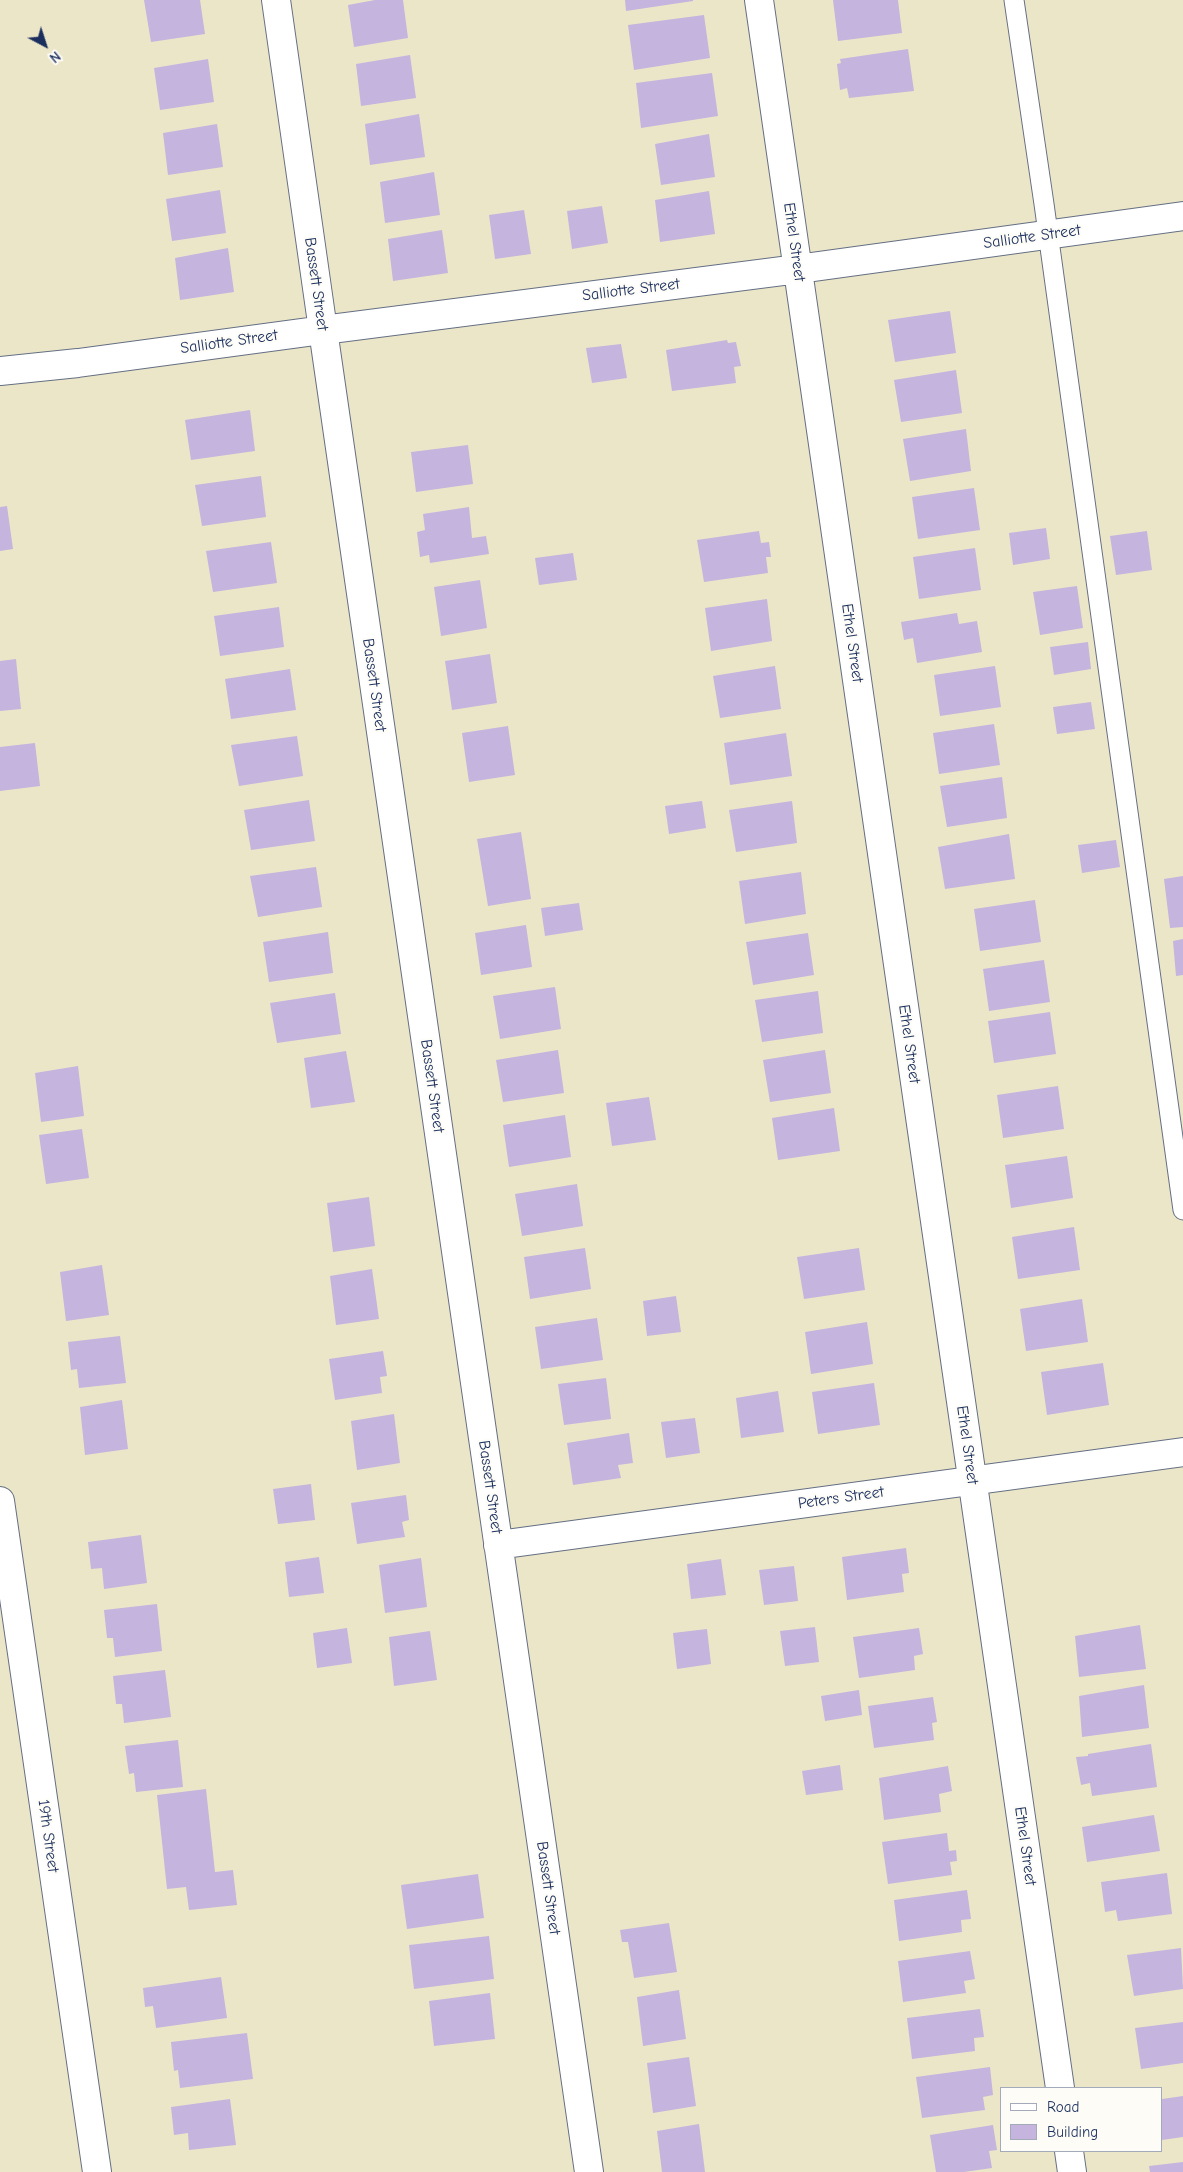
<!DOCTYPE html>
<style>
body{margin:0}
#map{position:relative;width:1183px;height:2172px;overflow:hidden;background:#ece6c9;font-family:"Comic Neue",sans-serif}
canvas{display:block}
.legend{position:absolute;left:1000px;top:2087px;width:162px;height:65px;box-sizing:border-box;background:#fdfcf7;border:1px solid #a3aaba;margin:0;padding:6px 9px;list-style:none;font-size:15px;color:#1b2f5e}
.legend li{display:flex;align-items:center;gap:10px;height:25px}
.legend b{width:25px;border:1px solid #a3aaba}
.north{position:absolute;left:20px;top:20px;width:50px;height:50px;-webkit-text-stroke:4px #fdfcf7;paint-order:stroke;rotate:140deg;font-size:14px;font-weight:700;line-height:20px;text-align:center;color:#1b2f5e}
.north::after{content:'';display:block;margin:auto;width:18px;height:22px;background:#1b2f5e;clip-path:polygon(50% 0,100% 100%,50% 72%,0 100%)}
</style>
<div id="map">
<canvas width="1183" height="2172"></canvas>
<ul class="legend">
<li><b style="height:6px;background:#fff"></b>Road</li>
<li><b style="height:14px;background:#c4b4de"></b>Building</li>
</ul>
<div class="north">N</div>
</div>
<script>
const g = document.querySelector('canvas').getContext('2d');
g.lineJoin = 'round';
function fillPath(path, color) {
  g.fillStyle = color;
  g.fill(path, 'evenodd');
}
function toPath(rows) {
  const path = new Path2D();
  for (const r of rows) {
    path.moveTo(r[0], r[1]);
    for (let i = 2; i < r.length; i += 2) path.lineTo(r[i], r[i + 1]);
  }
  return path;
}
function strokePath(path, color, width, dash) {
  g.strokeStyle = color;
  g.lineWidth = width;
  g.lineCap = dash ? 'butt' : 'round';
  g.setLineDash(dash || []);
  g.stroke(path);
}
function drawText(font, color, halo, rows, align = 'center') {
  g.font = font + ' "Comic Neue",sans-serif';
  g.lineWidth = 4;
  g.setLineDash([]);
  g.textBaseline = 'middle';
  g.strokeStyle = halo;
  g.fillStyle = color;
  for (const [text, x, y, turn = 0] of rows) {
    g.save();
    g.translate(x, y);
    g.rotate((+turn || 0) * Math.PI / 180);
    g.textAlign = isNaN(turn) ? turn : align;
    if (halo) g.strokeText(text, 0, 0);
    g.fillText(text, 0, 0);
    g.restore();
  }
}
fillPath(toPath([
 [144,0,200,0,205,34,151,42],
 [375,0,403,0,408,38,354,47,348,5],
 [625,0,693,0,693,1,626,11],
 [833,0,898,0,902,33,838,41],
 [704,15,710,58,634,70,628,25],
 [908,49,914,91,849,98,847,88,840,90,837,64,841,63,840,59],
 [410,55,416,98,361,106,356,64],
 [208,59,214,102,160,110,154,68],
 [712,73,718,116,641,128,636,83],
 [419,114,425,157,370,165,365,124],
 [217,124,223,167,168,175,163,133],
 [709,134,715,177,661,185,655,144],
 [434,172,440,215,385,223,380,182],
 [220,190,226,233,172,241,166,199],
 [709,191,715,234,660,242,655,200],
 [602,206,608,243,572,249,567,211],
 [524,210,531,254,495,259,489,215],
 [442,230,448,273,393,281,388,239],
 [228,248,234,292,180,300,175,258],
 [950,311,956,353,895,362,888,320],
 [727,340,728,343,736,342,741,366,734,367,736,383,672,391,666,350],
 [621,344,627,378,592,383,586,348],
 [956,370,962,413,901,422,894,380],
 [250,410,255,451,191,460,185,420],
 [966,429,971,471,910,481,903,439],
 [468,445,473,484,416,492,411,452],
 [261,476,266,517,202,526,195,485],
 [974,488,980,530,918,539,912,497],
 [7,506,13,549,0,551,0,507],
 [469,507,472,538,486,536,489,554,430,563,429,555,420,557,417,532,425,530,423,514],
 [1046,528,1050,559,1013,565,1009,533],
 [759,531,761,543,769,542,771,557,766,557,768,573,704,582,697,540],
 [1147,531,1152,570,1116,575,1110,536],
 [271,542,277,583,213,592,206,551],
 [975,548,981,590,919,599,913,557],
 [573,553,577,580,539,585,535,558],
 [480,580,487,628,441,636,434,587],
 [1077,586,1083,628,1040,635,1033,592],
 [767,599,772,641,711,651,705,608],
 [279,607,284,647,220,656,214,616],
 [957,613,959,624,977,621,982,652,917,663,913,638,904,640,901,622],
 [1088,642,1091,669,1054,675,1050,647],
 [490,654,497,703,452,710,445,661],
 [16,659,21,709,0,711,0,661],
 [775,666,781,709,720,718,713,676],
 [995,666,1001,707,940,716,934,675],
 [290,669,296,710,231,719,225,679],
 [1091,702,1095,729,1057,734,1053,707],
 [994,724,1000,765,939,774,933,733],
 [508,726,515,775,469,782,462,733],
 [786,733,792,776,730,785,724,743],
 [297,736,303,776,239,786,231,745],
 [35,743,40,786,0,791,0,747],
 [1002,777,1007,818,947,827,940,786],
 [309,800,315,841,251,850,244,810],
 [702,801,706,828,669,834,665,806],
 [792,801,797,843,736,852,729,810],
 [521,832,531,899,488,906,477,839],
 [1009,834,1015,879,945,889,938,847],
 [1116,840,1120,867,1082,873,1078,845],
 [316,867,322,907,258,917,250,876],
 [801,872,806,914,745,924,739,881],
 [1183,876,1183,927,1170,928,1164,879],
 [1035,900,1041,942,980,951,974,909],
 [579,903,583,930,545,936,541,908],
 [526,925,532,967,481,975,475,933],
 [328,932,333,973,269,982,263,942],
 [808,933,814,975,753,985,746,942],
 [1183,939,1183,975,1176,976,1173,941],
 [1044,960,1050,1002,989,1011,983,969],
 [555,987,561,1029,500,1039,493,996],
 [818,991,823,1033,762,1042,755,1000],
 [335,993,341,1034,277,1043,270,1003],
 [1050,1012,1056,1054,994,1063,988,1021],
 [558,1050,564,1093,503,1102,496,1060],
 [825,1050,831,1093,770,1102,763,1060],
 [346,1051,355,1102,311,1108,304,1058],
 [78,1066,84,1116,41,1122,35,1073],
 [1058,1086,1064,1129,1003,1138,997,1095],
 [649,1097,656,1140,612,1146,606,1103],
 [834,1108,840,1151,778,1160,772,1118],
 [565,1115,571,1157,509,1167,503,1125],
 [82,1129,89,1178,46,1184,39,1135],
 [1067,1156,1073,1198,1011,1208,1005,1165],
 [577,1184,583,1226,522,1236,515,1194],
 [369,1197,375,1246,333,1252,327,1203],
 [1074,1227,1080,1270,1018,1279,1012,1237],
 [585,1248,591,1289,530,1299,524,1257],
 [859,1248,865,1290,804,1299,797,1257],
 [102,1265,109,1315,66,1321,60,1272],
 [372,1269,379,1319,336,1325,330,1276],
 [676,1296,681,1332,647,1336,643,1301],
 [1082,1299,1088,1342,1026,1351,1020,1309],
 [597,1318,603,1360,541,1369,535,1327],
 [867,1322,873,1364,811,1374,805,1332],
 [120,1336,126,1383,79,1388,77,1369,71,1370,68,1342],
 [383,1351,387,1376,380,1377,382,1393,335,1400,329,1359],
 [1103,1363,1109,1405,1047,1415,1041,1372],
 [606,1378,611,1419,564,1425,558,1384],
 [874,1383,880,1425,818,1434,812,1392],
 [778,1391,784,1432,741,1438,736,1398],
 [122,1400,128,1449,85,1455,80,1407],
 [394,1414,400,1463,357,1470,351,1421],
 [695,1418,700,1453,666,1458,661,1422],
 [629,1433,633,1463,618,1465,621,1478,573,1485,567,1443],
 [311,1484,315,1520,278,1524,273,1489],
 [406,1495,409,1520,402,1522,405,1537,357,1544,351,1503],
 [141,1535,147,1583,104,1589,102,1568,91,1569,88,1542],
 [906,1548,909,1573,902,1574,904,1592,847,1600,842,1557],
 [319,1557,324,1593,289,1597,285,1562],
 [421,1558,427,1607,385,1613,379,1565],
 [721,1559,726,1595,691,1599,687,1564],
 [794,1566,798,1601,764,1605,759,1570],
 [157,1604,162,1651,115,1657,113,1638,107,1638,104,1610],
 [1140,1625,1146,1669,1079,1677,1075,1636],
 [815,1627,819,1662,785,1666,780,1631],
 [347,1628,352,1663,317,1668,313,1633],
 [919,1628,923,1654,914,1656,915,1670,859,1678,853,1637],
 [707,1629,711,1664,677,1669,673,1633],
 [430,1631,437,1680,394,1686,389,1637],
 [165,1670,171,1717,124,1723,122,1704,116,1704,113,1676],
 [1144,1685,1149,1728,1082,1737,1079,1696],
 [859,1690,862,1715,825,1721,821,1696],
 [933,1697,937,1722,932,1723,934,1740,874,1748,868,1706],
 [178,1740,183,1787,136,1792,134,1773,129,1774,125,1746],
 [1151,1744,1157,1787,1092,1796,1090,1783,1081,1785,1076,1757,1088,1756,1088,1754],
 [840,1765,843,1790,806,1795,802,1771],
 [948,1766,952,1791,939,1794,941,1812,884,1820,879,1778],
 [206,1789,215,1872,233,1870,237,1905,189,1910,186,1887,167,1889,157,1795],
 [1154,1815,1160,1851,1087,1862,1082,1827],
 [947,1833,949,1851,956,1850,957,1861,950,1862,952,1875,888,1884,882,1842],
 [1167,1873,1172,1914,1118,1921,1116,1910,1105,1912,1101,1882],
 [478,1874,484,1918,407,1929,401,1885],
 [967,1890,971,1919,961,1920,962,1932,899,1941,894,1900],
 [669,1923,677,1972,634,1978,628,1942,622,1942,620,1930],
 [489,1936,494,1979,414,1989,409,1945],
 [1181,1948,1183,1989,1134,1996,1127,1955],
 [970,1951,975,1979,964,1981,966,1993,903,2002,898,1961],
 [221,1977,227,2018,156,2028,153,2006,145,2007,143,1988],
 [679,1990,686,2039,643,2046,637,1997],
 [490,1993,495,2039,434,2046,429,2001],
 [980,2009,984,2037,974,2038,975,2051,912,2059,907,2018],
 [1183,2022,1183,2063,1141,2069,1135,2028],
 [247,2033,253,2079,180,2088,178,2070,174,2071,171,2042],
 [689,2057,696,2106,653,2113,647,2063],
 [990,2067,993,2095,983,2097,985,2110,922,2118,916,2077],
 [1183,2096,1183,2137,1162,2140,1162,2099],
 [230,2099,236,2145,189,2150,188,2133,174,2135,171,2107],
 [699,2124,705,2172,662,2172,657,2131],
 [993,2125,997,2150,989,2151,992,2168,964,2172,936,2172,930,2135],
 [1183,2162,1183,2172,1150,2172,1149,2166]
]), '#c4b4de');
const service = toPath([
 [1014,0,1044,204,1183,1210]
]);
const minor = toPath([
 [759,0,1060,2088],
 [0,1501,97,2172],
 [498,1545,1183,1452],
 [1069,2151,1072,2172],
 [589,2172,323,330,798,269,1183,216]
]);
const tertiary = toPath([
 [0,371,78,363,323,330,276,0]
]);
strokePath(service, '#646f83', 21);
strokePath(minor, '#646f83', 30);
strokePath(tertiary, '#646f83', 30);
strokePath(service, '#fff', 19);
strokePath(minor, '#fff', 28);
strokePath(tertiary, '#fff', 28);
drawText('16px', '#1b2f5e', '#fdfcf7', [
 ["Salliotte Street",1032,237,-8],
 ["Ethel Street",794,242,82],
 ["Bassett Street",316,284,82],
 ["Salliotte Street",631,290,-7],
 ["Salliotte Street",229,342,-8],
 ["Ethel Street",852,643,82],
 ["Bassett Street",374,685,82],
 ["Ethel Street",909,1044,82],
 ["Bassett Street",432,1086,82],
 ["Ethel Street",967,1445,82],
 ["Bassett Street",490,1487,82],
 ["Peters Street",841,1498,-8],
 ["19th Street",48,1836,82],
 ["Ethel Street",1025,1846,82],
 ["Bassett Street",548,1888,82]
]);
</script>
